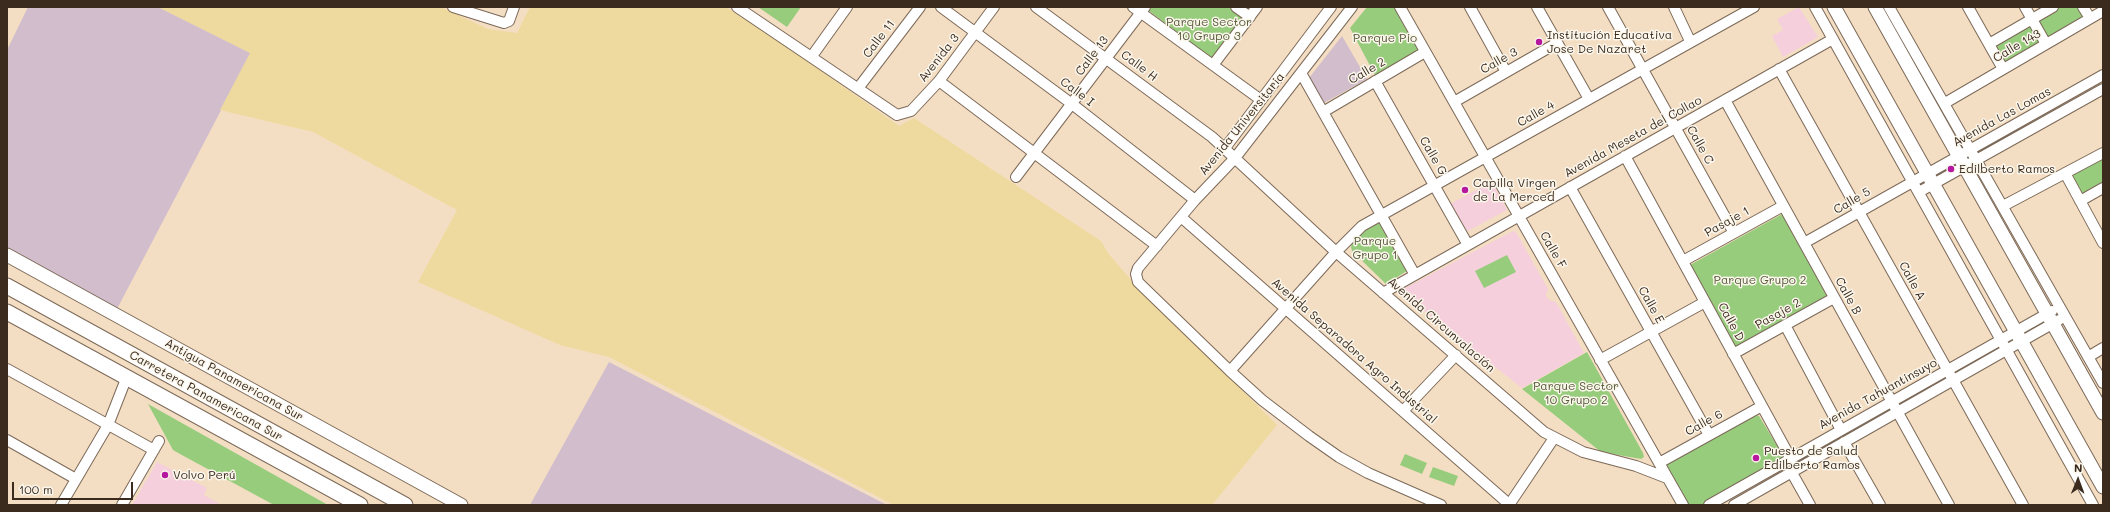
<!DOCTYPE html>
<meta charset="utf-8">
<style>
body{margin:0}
#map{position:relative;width:2110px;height:512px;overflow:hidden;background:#f4dec3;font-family:Mali,sans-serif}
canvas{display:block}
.frame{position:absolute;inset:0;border:8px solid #3b2a1e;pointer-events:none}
.north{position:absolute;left:2058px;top:460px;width:40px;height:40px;-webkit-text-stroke:3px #fbf7ec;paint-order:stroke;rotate:1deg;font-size:11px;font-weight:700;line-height:16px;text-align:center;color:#3b2a1e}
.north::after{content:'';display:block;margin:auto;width:14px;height:18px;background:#3b2a1e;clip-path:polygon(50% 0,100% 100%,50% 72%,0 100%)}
.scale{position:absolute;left:12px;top:482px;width:121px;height:18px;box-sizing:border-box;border:2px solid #3b2a1e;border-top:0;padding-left:5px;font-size:12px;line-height:14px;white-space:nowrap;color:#3b2a1e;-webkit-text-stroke:3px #fbf7ec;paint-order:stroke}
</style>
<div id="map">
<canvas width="2110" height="512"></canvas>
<div class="frame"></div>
<div class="north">N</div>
<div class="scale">100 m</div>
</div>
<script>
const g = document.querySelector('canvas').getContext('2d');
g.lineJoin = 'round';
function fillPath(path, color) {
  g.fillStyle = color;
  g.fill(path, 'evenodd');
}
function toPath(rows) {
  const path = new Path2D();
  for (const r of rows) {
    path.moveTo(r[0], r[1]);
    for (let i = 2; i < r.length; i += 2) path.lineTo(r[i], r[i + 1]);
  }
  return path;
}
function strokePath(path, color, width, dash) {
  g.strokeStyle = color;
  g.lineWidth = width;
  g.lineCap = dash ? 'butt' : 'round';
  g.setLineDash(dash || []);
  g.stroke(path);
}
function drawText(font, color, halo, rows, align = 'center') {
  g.font = font + ' Mali,sans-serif';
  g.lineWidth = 3;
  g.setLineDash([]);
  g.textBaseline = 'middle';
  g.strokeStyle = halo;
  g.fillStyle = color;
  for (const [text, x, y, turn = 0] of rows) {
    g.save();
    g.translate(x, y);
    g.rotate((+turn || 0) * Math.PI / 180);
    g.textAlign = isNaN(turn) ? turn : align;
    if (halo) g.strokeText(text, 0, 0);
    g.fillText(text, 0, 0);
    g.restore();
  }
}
fillPath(toPath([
 [1799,7,1818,37,1783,57,1772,36,1783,30,1777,19],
 [1492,182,1507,210,1466,232,1450,204],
 [1513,231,1516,232,1548,289,1546,295,1549,300,1556,302,1584,353,1522,388,1401,293,1401,290],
 [157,462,207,488,204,495,222,505,132,505]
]), '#f5cfdc');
fillPath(toPath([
 [28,7,158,7,251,53,117,309,7,247,7,50],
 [1342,36,1367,79,1324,103,1309,78],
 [609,362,887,505,530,505]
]), '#d1bdcc');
fillPath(toPath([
 [758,7,801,7,787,27],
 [1152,7,1228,7,1243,18,1213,59,1149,11],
 [1367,7,1396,7,1422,50,1376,77,1350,28],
 [2060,7,2080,7,2086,19,2049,39,2038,19],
 [2031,24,2041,42,2005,63,1995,45],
 [2103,158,2103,183,2079,197,2068,177],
 [1784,213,1830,295,1736,347,1690,265],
 [1381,223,1410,269,1386,284,1352,251,1351,247,1352,243,1371,224],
 [1507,255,1516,272,1484,288,1475,271],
 [1587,352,1643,453,1644,457,1641,459,1601,452,1522,389],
 [148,404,328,505,274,505,180,454,173,450],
 [1754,414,1759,416,1784,457,1705,504,1688,505,1685,503,1663,464],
 [1405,454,1427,463,1422,474,1400,465],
 [1433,467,1458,476,1454,486,1429,477]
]), '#97cc7d');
fillPath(toPath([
 [158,7,441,7,488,29,517,33,530,7,726,7,800,56,899,126,914,118,1101,241,1108,253,1131,280,1277,425,1212,505,894,505,609,357,560,345,418,282,457,210,313,132,220,110,250,53]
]), '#eeda9e');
const minor = toPath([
 [453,7,504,23,509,21,514,7],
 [737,7,897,115,911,111,939,81,994,7],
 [941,7,1072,104,1195,200],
 [1036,7,1212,137,1336,252,1544,432,1583,452,1636,466,1667,478],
 [1133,7,1261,100],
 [1236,7,1250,17],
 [1352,7,1235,158,1195,200,1138,268,1136,274,1138,282,1230,371,1262,400,1309,436,1339,457,1368,473,1441,505],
 [1400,7,1683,505],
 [1470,7,1506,72],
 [1537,7,1589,99],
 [1608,7,1734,233],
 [1674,7,1690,41],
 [1815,7,2093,505],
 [1889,7,2103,383],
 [1968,7,2003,69],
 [2025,7,2046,44],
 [2083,7,2090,18],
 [1989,44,2053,7],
 [812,56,847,7],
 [1213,65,1257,7],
 [1779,69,2023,505],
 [1301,73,1415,275],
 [939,81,1157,246],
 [1375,81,1468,245],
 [859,87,920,7],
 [1725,100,1949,505],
 [1454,102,1557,43],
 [1945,103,2103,11],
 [1323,112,1425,52],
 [1225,148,1331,7],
 [1625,156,1791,459],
 [2065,173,2103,243],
 [1016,177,1145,7],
 [1570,187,1709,435],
 [1919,192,2103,89],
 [2080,201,2103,188],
 [2003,206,2103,153],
 [1181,217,1510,505],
 [1804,243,2103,75],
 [1683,261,1783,206],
 [1383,293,1833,39],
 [1785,325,1841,430],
 [1733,354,1834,298],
 [2088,357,2103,348],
 [1600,360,1705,302],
 [7,369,154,450],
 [1230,371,1336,252,1362,226,1754,7],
 [1403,411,1456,355],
 [7,440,76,479],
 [1844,442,1880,505],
 [1659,463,1762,406],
 [1792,473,1810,505],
 [61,505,108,425,126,379],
 [122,505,159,441],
 [1509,505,1554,438],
 [1709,505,2052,311],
 [1734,505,2059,320]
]);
const major = toPath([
 [1834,7,2103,487],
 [1875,7,2103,413],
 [7,255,461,505]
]);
const highway = toPath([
 [7,286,405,505],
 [7,312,360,505]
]);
strokePath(minor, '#7c6958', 12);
strokePath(major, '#7c6958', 15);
strokePath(highway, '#7c6958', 17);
strokePath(minor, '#fff', 10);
strokePath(major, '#fff', 13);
strokePath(highway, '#fff', 15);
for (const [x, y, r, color] of [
 [1539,42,4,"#b5179e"],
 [1951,169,4,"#b5179e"],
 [1465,190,4,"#b5179e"],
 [1756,458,4,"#b5179e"],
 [165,475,4,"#b5179e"]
]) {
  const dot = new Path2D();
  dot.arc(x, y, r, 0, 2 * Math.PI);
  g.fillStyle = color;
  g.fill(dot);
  strokePath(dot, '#fbf7ec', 1.5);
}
drawText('12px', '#575b3a', '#fbf7ec', [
 ["Parque Sector",1209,22],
 ["10 Grupo 3",1209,36],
 ["Parque Pio",1385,38],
 ["Parque",1375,241],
 ["Grupo 1",1375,255],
 ["Parque Grupo 2",1760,280],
 ["Parque Sector",1576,386],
 ["10 Grupo 2",1576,400]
]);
drawText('12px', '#3b2a1e', '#fbf7ec', [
 ["Institución Educativa",1547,35],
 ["Jose De Nazaret",1547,49],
 ["Edilberto Ramos",1959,169],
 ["Capilla Virgen",1473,183],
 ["de La Merced",1473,197],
 ["Puesto de Salud",1764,451],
 ["Edilberto Ramos",1764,465],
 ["Volvo Perú",173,475]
], 'left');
drawText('12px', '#3b2a1e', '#fbf7ec', [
 ["Calle 11",879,39,-53],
 ["Calle 143",2017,46,-30],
 ["Calle 13",1092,56,-53],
 ["Avenida 3",939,58,-52],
 ["Calle 3",1499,61,-29],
 ["Calle H",1139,66,37],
 ["Calle 2",1367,71,-30],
 ["Calle I",1077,92,37],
 ["Calle 4",1536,114,-29],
 ["Avenida Las Lomas",2002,117,-29],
 ["Avenida Universitaria",1242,124,-51],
 ["Avenida Meseta del Collao",1633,137,-29],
 ["Calle C",1700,145,61],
 ["Calle G",1433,156,60],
 ["Calle 5",1852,201,-30],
 ["Pasaje 1",1727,222,-29],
 ["Calle F",1553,250,60],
 ["Calle A",1912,281,61],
 ["Calle B",1848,296,61],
 ["Calle E",1651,305,61],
 ["Pasaje 2",1778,314,-29],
 ["Calle D",1731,322,61],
 ["Avenida Circunvalación",1441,325,41],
 ["Avenida Separadora Agro Industrial",1354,351,41],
 ["Antigua Panamericana Sur",234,380,29],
 ["Avenida Tahuantinsuyo",1878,394,-29],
 ["Carretera Panamericana Sur",206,396,29],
 ["Calle 6",1704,423,-29]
]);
</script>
